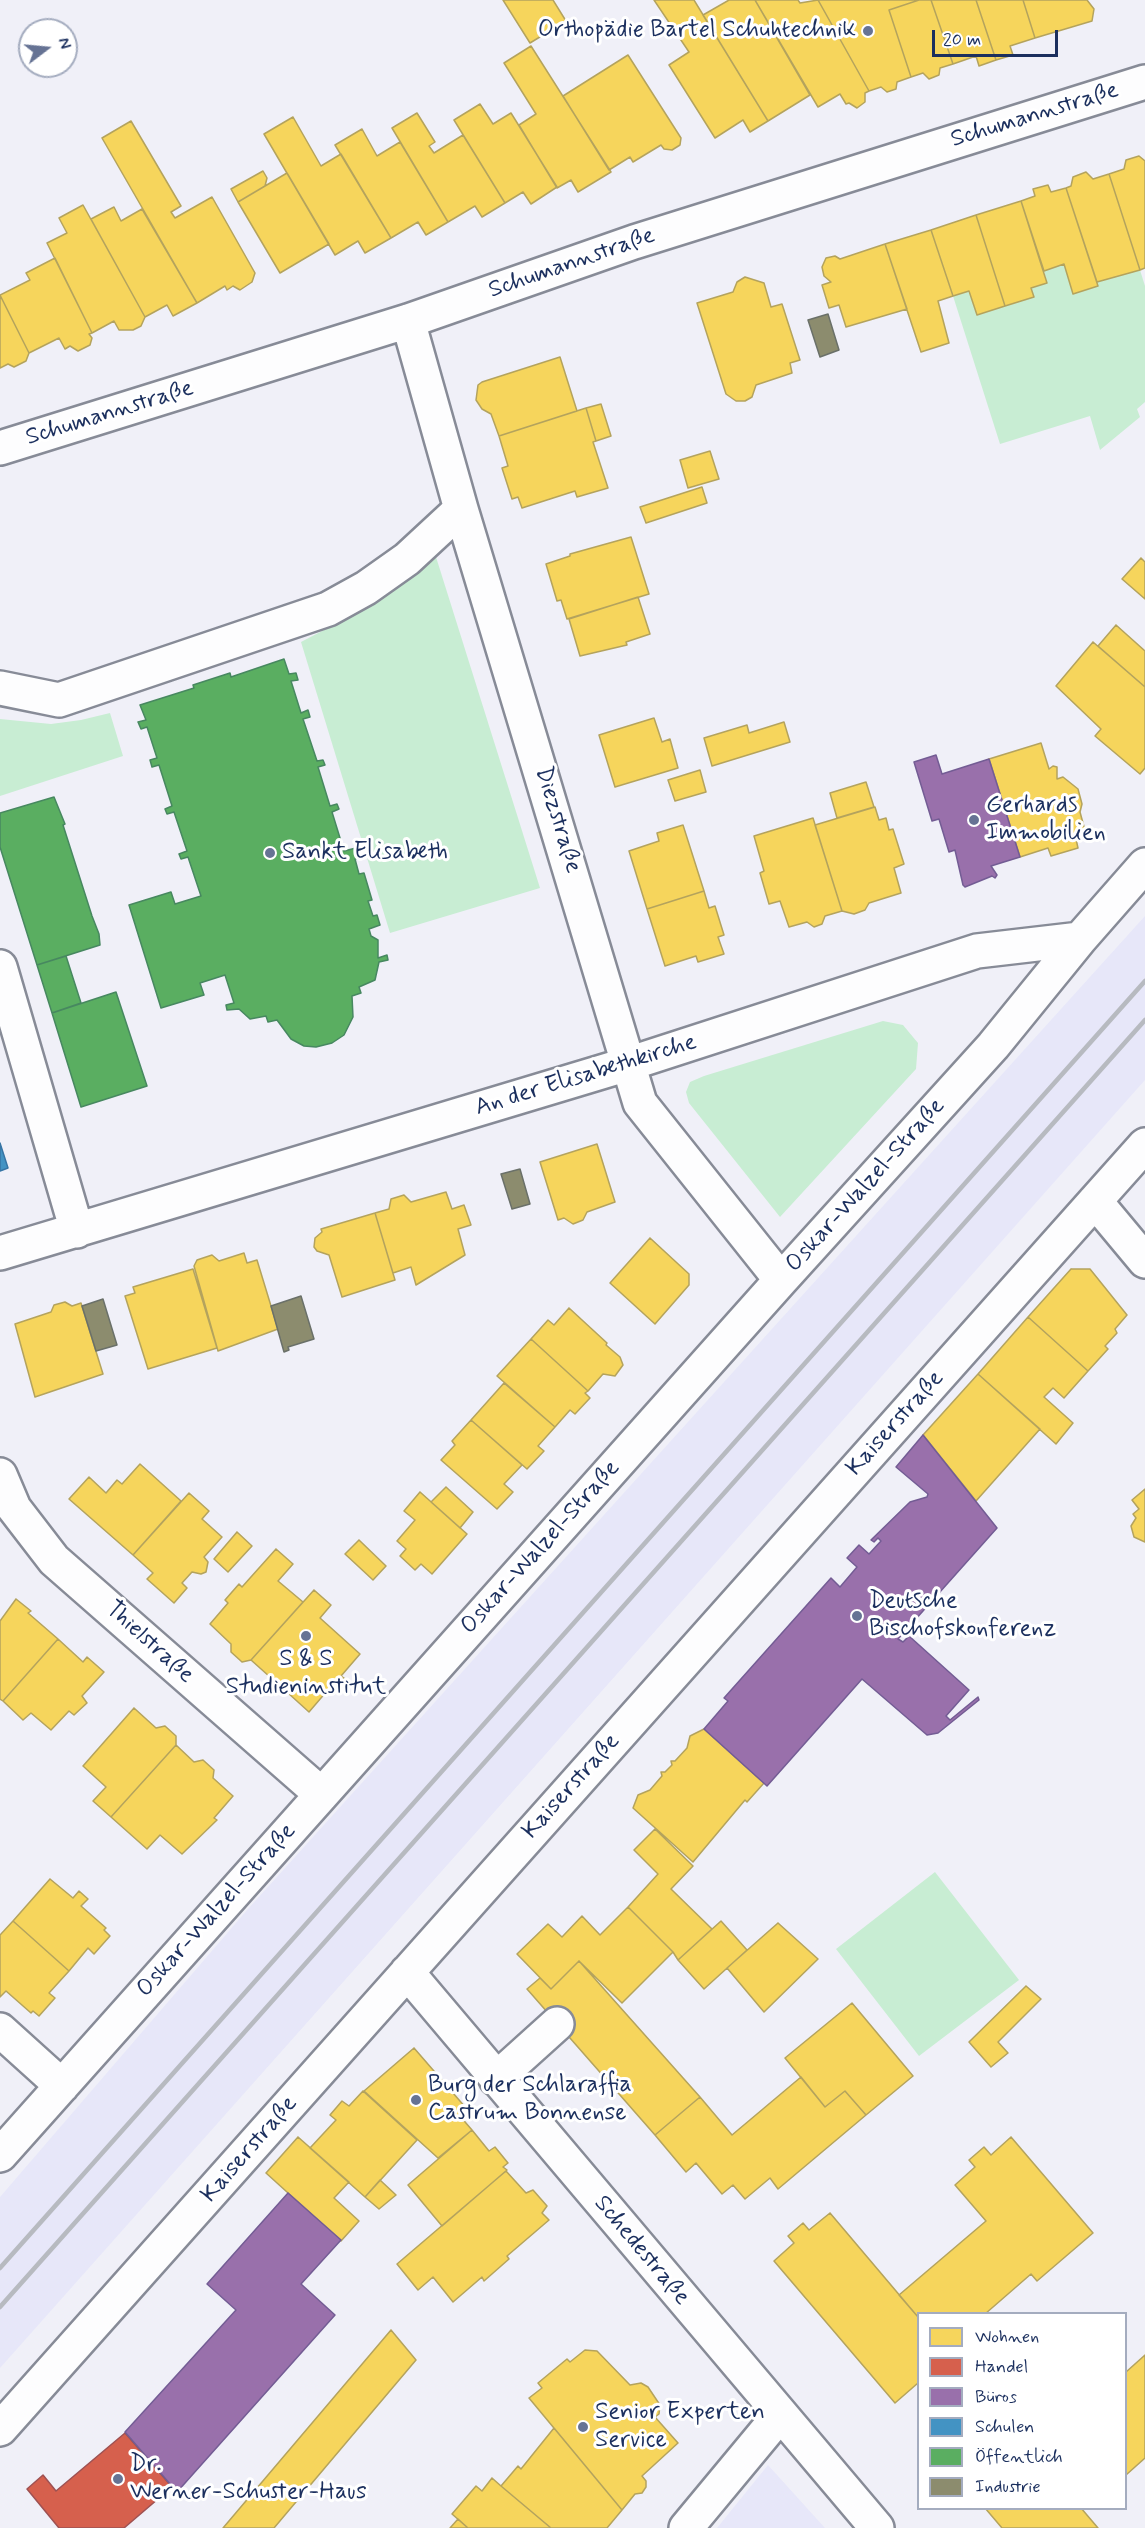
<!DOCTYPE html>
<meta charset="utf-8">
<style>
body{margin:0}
#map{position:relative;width:1145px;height:2528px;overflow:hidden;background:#f0f0f8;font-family:Mynerve,sans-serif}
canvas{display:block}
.legend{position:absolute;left:917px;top:2312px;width:210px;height:198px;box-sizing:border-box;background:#fff;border:2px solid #a4acbf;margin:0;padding:8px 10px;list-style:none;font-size:18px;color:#1b2f5e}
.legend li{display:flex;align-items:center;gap:12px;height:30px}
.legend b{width:30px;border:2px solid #a4acbf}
.north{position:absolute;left:18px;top:18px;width:60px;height:60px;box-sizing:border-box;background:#fff;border:2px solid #a4acbf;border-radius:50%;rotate:74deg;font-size:16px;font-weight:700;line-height:24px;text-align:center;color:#1b2f5e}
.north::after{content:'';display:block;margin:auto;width:21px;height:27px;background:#667394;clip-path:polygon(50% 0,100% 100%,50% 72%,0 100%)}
.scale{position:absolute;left:932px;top:30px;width:126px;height:27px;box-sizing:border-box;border:3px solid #1b2f5e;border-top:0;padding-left:8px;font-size:18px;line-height:21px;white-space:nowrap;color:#1b2f5e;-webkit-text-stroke:4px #fff;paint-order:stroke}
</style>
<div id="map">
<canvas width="1145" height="2528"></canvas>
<ul class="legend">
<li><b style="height:16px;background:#f6d55c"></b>Wohnen</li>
<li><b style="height:16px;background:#d6604d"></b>Handel</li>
<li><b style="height:16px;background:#9970ab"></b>Büros</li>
<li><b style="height:16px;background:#4393c3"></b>Schulen</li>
<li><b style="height:16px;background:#5aae61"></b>Öffentlich</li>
<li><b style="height:16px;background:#8c8c6e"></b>Industrie</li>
</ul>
<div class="north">N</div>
<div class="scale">20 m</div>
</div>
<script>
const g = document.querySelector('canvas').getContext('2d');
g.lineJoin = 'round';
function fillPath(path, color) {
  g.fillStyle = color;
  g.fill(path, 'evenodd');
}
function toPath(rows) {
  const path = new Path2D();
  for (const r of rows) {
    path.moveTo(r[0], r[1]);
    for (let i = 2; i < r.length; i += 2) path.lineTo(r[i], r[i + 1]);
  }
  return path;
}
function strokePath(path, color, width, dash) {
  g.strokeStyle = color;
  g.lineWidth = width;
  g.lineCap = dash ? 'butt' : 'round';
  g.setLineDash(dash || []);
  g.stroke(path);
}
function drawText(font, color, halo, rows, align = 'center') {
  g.font = font + ' Mynerve,sans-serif';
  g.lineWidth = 6;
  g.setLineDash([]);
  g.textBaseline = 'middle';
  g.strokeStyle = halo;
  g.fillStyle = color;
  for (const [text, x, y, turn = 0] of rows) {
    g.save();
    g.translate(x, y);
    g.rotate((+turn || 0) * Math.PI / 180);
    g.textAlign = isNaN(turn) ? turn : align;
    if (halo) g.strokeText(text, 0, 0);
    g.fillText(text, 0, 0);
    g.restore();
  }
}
fillPath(toPath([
 [1145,916,1145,1080,0,2368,0,2197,248,1909],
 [768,2465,825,2528,717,2528]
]), '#e7e7f9');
fillPath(toPath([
 [1064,264,1073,294,1097,282,1140,270,1145,286,1145,402,1137,409,1140,417,1100,450,1090,416,1000,444,953,296,969,291,977,315,1034,297,1031,288,1047,283,1044,271],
 [436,557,540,888,390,933,301,642,366,608],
 [110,713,123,756,0,796,0,719,51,724,81,720],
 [883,1021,903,1025,918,1043,916,1069,780,1217,689,1103,686,1092,690,1082,704,1076],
 [935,1872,1019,1980,919,2056,836,1949]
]), '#c8edd3');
const homes = toPath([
 [503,0,553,0,566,21,530,43,503,0],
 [654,0,694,0,768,121,750,132,743,120,715,138,669,65,689,52,654,0],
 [729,0,755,0,810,95,768,121,703,15,729,0],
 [755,0,798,0,800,3,818,0,869,91,865,93,865,102,857,108,849,103,846,104,840,94,818,107,755,0],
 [818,0,919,0,889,10,911,77,897,82,896,89,887,92,881,87,869,91,818,0],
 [919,0,931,0,953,64,940,68,939,75,929,79,923,73,911,77,889,10,919,0],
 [931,0,976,0,996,60,979,66,976,56,953,64,931,0],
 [976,0,1023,0,1035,38,1010,46,1013,55,996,60,976,0],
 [1023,0,1087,0,1094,9,1092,21,1035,38,1023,0],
 [531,46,611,172,578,192,571,180,557,188,519,125,536,114,504,63,531,46],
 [628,55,681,138,680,145,672,150,664,149,661,145,633,162,630,157,609,170,563,96,628,55],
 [480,104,493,124,511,113,557,187,531,204,523,192,505,203,454,120,480,104],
 [417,113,435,142,429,146,434,153,463,135,505,203,482,217,475,206,448,222,392,128,417,113],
 [293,117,321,166,341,154,391,238,365,253,358,241,335,255,264,134,293,117],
 [131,121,181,206,171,212,175,218,212,197,255,273,252,282,240,290,233,286,227,290,225,286,197,303,102,138,131,121],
 [362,129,377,156,400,142,448,222,426,235,418,222,391,238,335,145,362,129],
 [1139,156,1145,161,1145,268,1140,270,1109,174,1124,169,1126,160,1139,156],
 [263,171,267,178,265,186,238,202,231,189,263,171],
 [1086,172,1093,179,1109,174,1140,270,1097,282,1066,188,1071,186,1073,177,1086,172],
 [287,173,329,244,280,273,238,202,287,173],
 [1048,185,1051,192,1066,188,1098,286,1073,294,1064,264,1044,271,1021,201,1035,196,1033,189,1048,185],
 [1021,201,1047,283,1031,288,1034,297,1005,306,976,215,1021,201],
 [83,205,145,317,141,326,133,330,119,330,114,321,92,333,47,243,67,233,59,218,83,205],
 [114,207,121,221,142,209,197,303,173,316,167,305,145,317,91,219,114,207],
 [976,215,1005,306,977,315,969,291,953,296,931,230,976,215],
 [931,230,953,296,938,301,949,343,921,352,885,244,931,230],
 [885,244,907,309,846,327,839,305,829,308,822,285,831,282,824,276,822,267,826,258,835,256,840,259,885,244],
 [55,258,92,333,89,334,92,338,90,345,78,351,70,346,65,349,59,338,29,353,0,295,30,280,26,273,55,258],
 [745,277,764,283,771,307,782,304,800,360,790,363,792,373,756,385,752,397,745,401,736,401,726,394,697,303,733,292,737,282,745,277],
 [0,295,29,353,26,361,14,367,8,364,0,368,0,295],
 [560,357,577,411,499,436,491,414,482,409,476,400,478,385,482,382,560,357],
 [601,404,611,436,596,441,586,408,601,404],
 [586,408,596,441,593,442,608,488,577,497,575,491,522,508,518,497,512,499,502,468,508,466,499,436,586,408],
 [710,451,719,479,688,488,680,460,710,451],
 [702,487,707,503,646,523,640,507,702,487],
 [631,537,649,594,567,619,561,600,557,601,546,564,570,556,570,554,631,537],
 [1141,558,1145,562,1145,599,1122,579,1141,558],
 [638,597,650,634,626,642,627,645,580,656,569,619,638,597],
 [1116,625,1145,651,1145,687,1098,646,1116,625],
 [1093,642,1145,687,1145,768,1140,774,1095,736,1101,729,1056,686,1093,642],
 [654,718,662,742,670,739,678,768,615,787,599,735,654,718],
 [784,722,790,742,712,766,704,738,747,725,749,733,784,722],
 [1041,743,1049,769,1053,766,1057,767,1057,779,1063,777,1078,789,1082,804,1080,812,1086,834,1089,836,1088,839,1076,839,1078,848,1051,856,1048,848,1020,857,989,759,1041,743],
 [700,770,706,792,675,801,668,780,700,770],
 [866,782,874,807,837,818,830,793,866,782],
 [875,807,879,820,886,818,889,830,893,829,904,864,894,868,901,893,869,903,865,910,854,914,842,911,815,825,875,807],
 [813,818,842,911,825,916,822,924,814,927,807,922,789,927,780,901,769,904,760,873,764,871,754,836,813,818],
 [683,825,704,891,647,909,629,851,659,841,657,833,683,825],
 [704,891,709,908,715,906,724,935,718,937,724,954,698,962,696,956,665,966,647,909,704,891],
 [597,1144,615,1202,587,1212,583,1220,573,1224,564,1218,558,1220,540,1162,597,1144],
 [446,1192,452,1209,464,1205,471,1225,458,1229,465,1255,416,1285,411,1267,393,1273,375,1213,389,1209,391,1199,404,1195,411,1202,446,1192],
 [375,1213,395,1280,342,1297,329,1255,317,1251,314,1247,315,1238,322,1232,321,1229,375,1213],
 [650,1238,689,1274,689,1285,655,1324,610,1283,650,1238],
 [244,1253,247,1263,257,1260,278,1329,218,1351,194,1266,197,1260,212,1255,219,1261,244,1253],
 [193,1269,217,1348,148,1369,125,1296,135,1293,133,1287,193,1269],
 [1071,1269,1090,1269,1127,1315,1115,1329,1117,1333,1105,1346,1108,1349,1088,1371,1028,1317,1071,1269],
 [65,1302,72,1306,81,1303,103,1374,35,1397,15,1324,51,1312,54,1305,65,1302],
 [569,1308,607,1343,606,1345,620,1357,623,1365,615,1376,603,1374,588,1391,531,1339,548,1320,554,1325,569,1308],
 [1028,1317,1088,1371,1064,1398,1053,1388,1044,1397,1073,1423,1056,1444,978,1374,1028,1317],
 [531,1339,588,1391,585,1393,590,1398,575,1414,570,1410,555,1427,497,1376,531,1339],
 [978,1374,1040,1429,976,1501,923,1435,978,1374],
 [504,1383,555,1427,538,1446,544,1451,527,1469,471,1420,504,1383],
 [471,1420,522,1465,504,1484,513,1492,497,1509,441,1460,455,1445,452,1441,471,1420],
 [140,1464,181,1501,133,1555,69,1499,89,1477,106,1493,117,1480,122,1484,140,1464],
 [446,1487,473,1512,460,1528,431,1502,446,1487],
 [1145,1489,1145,1542,1134,1537,1131,1526,1136,1518,1133,1514,1139,1509,1132,1500,1145,1489],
 [420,1492,467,1534,432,1574,421,1564,415,1570,400,1556,406,1549,397,1541,415,1520,404,1511,420,1492],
 [189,1493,209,1511,202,1519,222,1537,204,1557,208,1562,206,1572,201,1574,192,1572,182,1583,187,1588,174,1603,147,1579,153,1573,133,1555,189,1493],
 [237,1532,252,1546,228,1572,214,1559,237,1532],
 [359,1540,386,1566,373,1580,345,1554,359,1540],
 [276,1549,293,1564,278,1581,303,1602,251,1660,242,1662,231,1652,231,1644,210,1624,228,1603,225,1600,239,1584,242,1587,276,1549],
 [314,1590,331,1605,320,1618,360,1654,341,1676,344,1678,331,1693,327,1691,309,1712,288,1693,280,1694,269,1685,270,1677,251,1660,314,1590],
 [16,1599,31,1611,28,1613,58,1639,3,1701,0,1699,0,1621,16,1599],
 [58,1639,83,1662,87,1657,104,1672,82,1696,87,1703,74,1715,69,1711,51,1730,31,1713,23,1720,3,1701,58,1639],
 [134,1708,156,1728,165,1726,176,1736,176,1745,111,1817,93,1801,106,1787,83,1766,134,1708],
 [704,1729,764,1783,747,1802,745,1800,693,1862,633,1808,638,1795,650,1790,662,1776,661,1772,665,1772,672,1765,671,1761,675,1761,687,1748,690,1736,704,1729],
 [176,1745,194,1762,203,1760,214,1770,213,1778,233,1796,214,1818,217,1820,182,1854,160,1835,147,1849,111,1817,176,1745],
 [655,1829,693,1866,671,1889,712,1929,678,1960,673,1952,628,1907,658,1874,634,1850,655,1829],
 [50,1879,73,1898,79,1891,88,1899,81,1906,106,1928,104,1930,110,1936,94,1954,88,1948,69,1971,13,1921,50,1879],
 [628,1907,673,1952,622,2003,579,1961,551,1989,517,1954,548,1924,562,1937,582,1916,600,1935,628,1907],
 [13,1921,69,1971,49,1993,55,1998,39,2016,33,2011,31,2013,6,1991,0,1997,0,1935,13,1921],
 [721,1921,747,1950,704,1989,678,1960,721,1921],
 [778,1923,818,1959,764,2012,727,1968,778,1923],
 [579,1961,700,2097,655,2135,527,1989,540,1978,551,1989,579,1961],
 [1026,1986,1041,1999,998,2042,1008,2053,991,2067,969,2042,1026,1986],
 [852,2003,913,2076,866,2115,845,2091,825,2107,785,2058,852,2003],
 [414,2048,466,2108,459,2115,472,2130,438,2158,364,2091,414,2048],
 [801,2077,825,2107,845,2091,866,2115,778,2189,770,2178,745,2199,733,2185,722,2194,696,2163,686,2172,655,2135,700,2097,732,2135,801,2077],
 [363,2091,417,2140,365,2197,310,2148,336,2120,330,2115,342,2101,349,2106,363,2091],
 [472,2130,489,2151,495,2147,508,2163,503,2167,507,2170,442,2226,408,2185,472,2130],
 [298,2137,349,2182,334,2198,359,2221,341,2241,266,2173,298,2137],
 [1011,2137,1093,2233,1037,2281,1031,2274,985,2314,918,2314,918,2317,899,2295,986,2221,955,2185,975,2167,969,2160,984,2147,991,2155,1011,2137],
 [506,2171,526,2193,533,2190,547,2206,542,2213,549,2220,507,2256,509,2259,484,2281,482,2277,453,2302,433,2277,418,2290,397,2264,506,2171],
 [380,2180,396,2195,379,2209,365,2197,380,2180],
 [830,2213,918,2317,918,2383,895,2403,774,2261,794,2243,788,2236,803,2223,809,2230,830,2213],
 [391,2330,416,2360,274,2528,223,2528,391,2330],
 [585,2350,597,2351,630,2385,641,2383,648,2387,660,2405,659,2414,655,2417,678,2443,642,2476,646,2481,646,2487,642,2493,635,2494,622,2510,529,2398,542,2388,538,2383,567,2359,570,2362,585,2350],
 [1145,2355,1145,2458,1126,2475,1126,2372,1145,2355],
 [554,2428,622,2510,607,2528,551,2528,501,2486,518,2466,521,2469,554,2428],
 [492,2478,501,2486,551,2528,468,2528,452,2514,476,2486,482,2491,492,2478],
 [985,2508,1081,2508,1098,2528,1002,2528,985,2508],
 [458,2519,468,2528,450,2528,458,2519]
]);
fillPath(homes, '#f6d55c');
strokePath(homes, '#b4a35d', 1.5);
const shops = toPath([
 [125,2433,172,2487,124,2528,59,2528,27,2489,43,2475,56,2491,125,2433]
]);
fillPath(shops, '#d6604d');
strokePath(shops, '#9e5152', 1.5);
const offices = toPath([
 [936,755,942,774,989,759,1020,857,991,866,997,875,995,878,992,876,965,887,963,885,955,850,949,852,939,819,932,821,914,762,936,755],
 [923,1435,997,1528,898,1639,903,1642,909,1636,969,1690,946,1716,950,1720,978,1697,979,1700,938,1733,927,1735,862,1679,767,1786,704,1729,728,1701,724,1698,831,1578,840,1587,857,1567,847,1558,859,1545,869,1554,881,1541,878,1538,874,1542,871,1540,910,1502,927,1497,928,1494,896,1467,923,1435],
 [288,2193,341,2240,301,2284,335,2315,177,2492,125,2432,236,2310,207,2284,288,2193]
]);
fillPath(offices, '#9970ab');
strokePath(offices, '#735c94', 1.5);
const schools = toPath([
 [0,1143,8,1168,0,1171,0,1143]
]);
fillPath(schools, '#4393c3');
strokePath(schools, '#3775a5', 1.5);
const public = toPath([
 [284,659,289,674,296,673,298,680,291,681,301,713,308,710,310,717,303,719,317,761,323,760,325,765,318,767,330,806,337,804,339,809,332,812,344,851,356,848,359,858,355,859,359,874,364,873,372,900,368,901,373,916,377,915,380,925,369,929,371,936,378,940,378,958,387,955,388,960,379,962,375,980,359,987,361,993,352,996,353,1017,344,1035,332,1043,316,1047,304,1046,291,1039,277,1020,268,1022,266,1016,250,1019,239,1009,227,1010,226,1005,234,1003,225,975,200,983,204,995,161,1008,129,905,171,892,175,904,201,896,188,857,181,859,179,854,187,851,174,812,167,814,165,809,172,806,159,765,152,767,150,760,157,758,147,727,141,729,138,722,146,720,140,705,194,688,193,685,230,673,231,677,284,659],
 [54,797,65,824,63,825,92,916,99,934,100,945,37,965,0,847,0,813,54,797],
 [66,956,81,1003,52,1013,37,965,66,956],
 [116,992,147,1086,81,1107,52,1013,116,992]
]);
fillPath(public, '#5aae61');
strokePath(public, '#478860', 1.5);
const industry = toPath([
 [828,314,839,350,820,357,808,320,828,314],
 [520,1169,530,1204,512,1209,501,1174,520,1169],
 [301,1296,314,1339,288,1347,289,1350,284,1352,271,1306,301,1296],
 [103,1299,117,1345,96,1351,82,1306,103,1299]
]);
fillPath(industry, '#8c8c6e');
strokePath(industry, '#6a7069', 1.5);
const minor = toPath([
 [408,321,461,509,640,1103,781,1280],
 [0,448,408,321,634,242,1145,82],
 [0,688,59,700,328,609,366,588,407,559,461,509],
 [0,967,77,1231],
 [1095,1201,1145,1261],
 [0,1253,628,1064,977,951,1080,939],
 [0,1475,14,1508,54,1560,321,1794],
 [407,1972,877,2528],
 [0,2030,62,2086],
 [496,2079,557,2024],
 [0,2155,781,1280,993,1046,1080,939,1145,865],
 [0,2429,1145,1145],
 [686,2528,779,2416]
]);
strokePath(minor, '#878b97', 38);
strokePath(minor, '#fdfdfe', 33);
strokePath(toPath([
 [0,2268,1145,981],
 [0,2307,1145,1020]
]), '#b7bac0', 4.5);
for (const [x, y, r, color] of [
 [868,31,6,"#667394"],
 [974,820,6,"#667394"],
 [270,853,6,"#667394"],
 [857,1616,6,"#667394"],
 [306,1636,6,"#667394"],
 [416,2100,6,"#667394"],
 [583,2427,6,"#667394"],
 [118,2479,6,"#667394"]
]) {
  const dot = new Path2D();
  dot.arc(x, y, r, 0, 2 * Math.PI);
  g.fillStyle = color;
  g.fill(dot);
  strokePath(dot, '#fff', 2);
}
drawText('24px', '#1b2f5e', '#fff', [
 ["Orthopädie Bartel Schuhtechnik",856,31,"right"],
 ["Gerhards",986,806],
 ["Immobilien",986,834],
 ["Sankt Elisabeth",282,853],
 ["Deutsche",869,1602],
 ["Bischofskonferenz",869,1630],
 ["S & S",306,1660,"center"],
 ["Studieninstitut",306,1688,"center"],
 ["Burg der Schlaraffia",428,2086],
 ["Castrum Bonnense",428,2114],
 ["Senior Experten",595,2413],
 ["Service",595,2441],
 ["Dr.",130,2465],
 ["Werner-Schuster-Haus",130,2493]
], 'left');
drawText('24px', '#1b2f5e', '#fff', [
 ["Schumannstraße",1035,116,-17],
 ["Schumannstraße",572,264,-19],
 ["Schumannstraße",110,414,-17],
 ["Diezstraße",557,820,73],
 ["An der Elisabethkirche",586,1076,-17],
 ["Oskar-Walzel-Straße",866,1186,-48],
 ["Kaiserstraße",896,1424,-48],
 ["Oskar-Walzel-Straße",541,1548,-48],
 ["Thielstraße",149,1643,42],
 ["Kaiserstraße",572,1787,-48],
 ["Oskar-Walzel-Straße",217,1911,-48],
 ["Kaiserstraße",250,2150,-49],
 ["Schedestraße",641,2251,50]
]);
</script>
